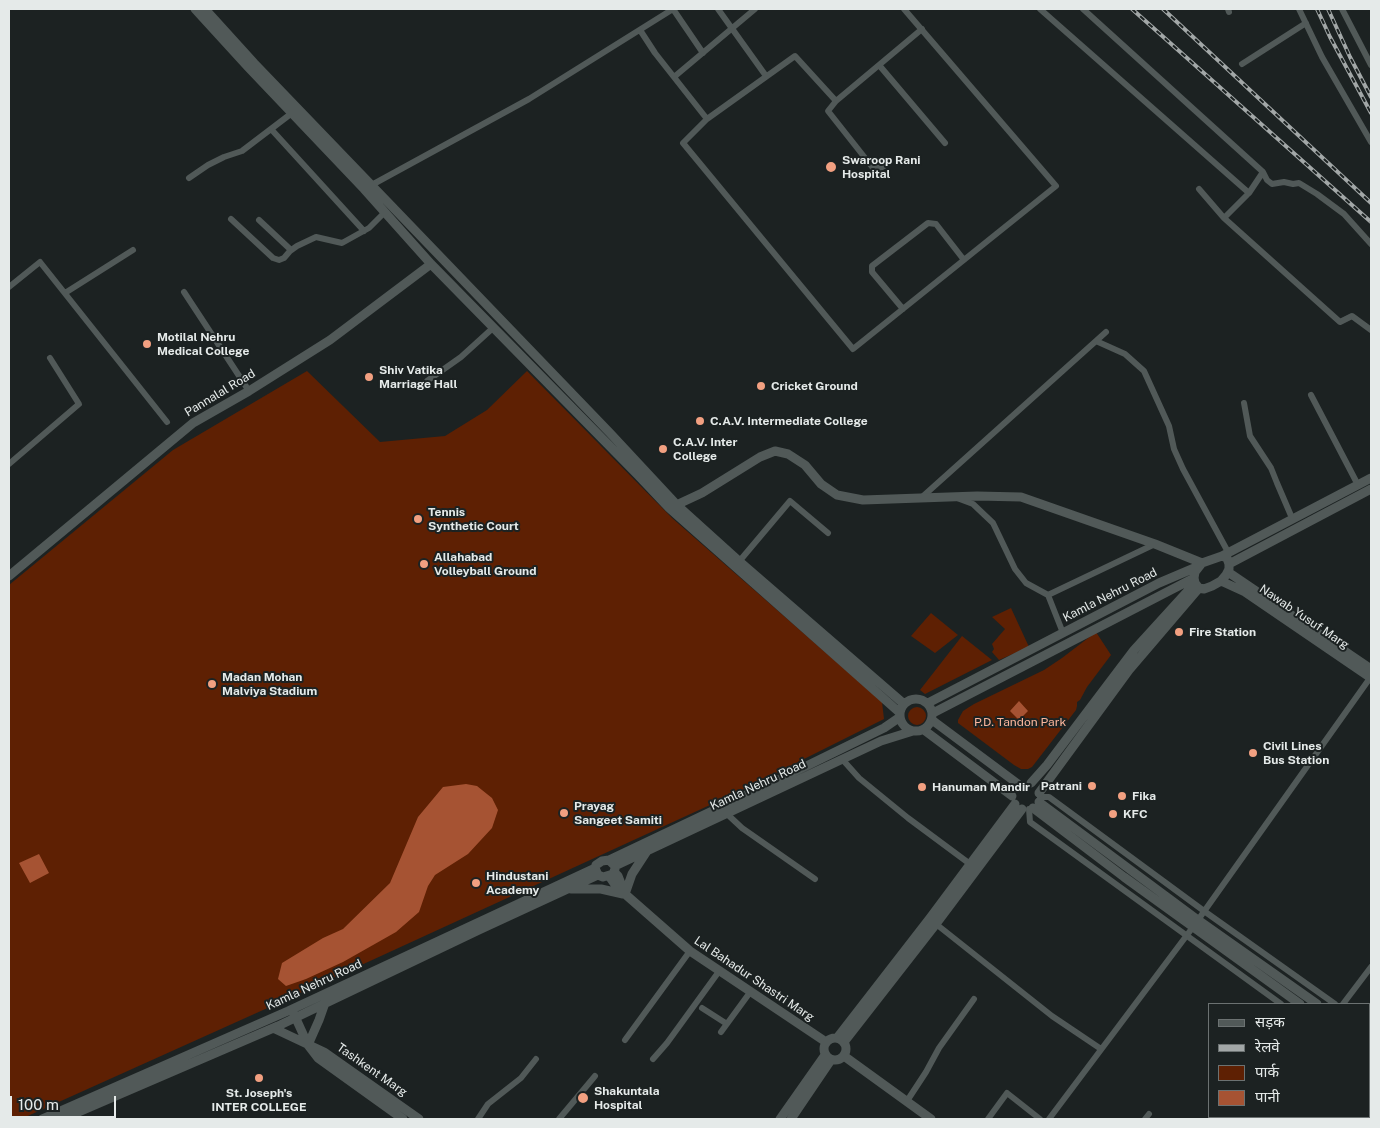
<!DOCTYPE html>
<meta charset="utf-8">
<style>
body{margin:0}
#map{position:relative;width:1380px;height:1128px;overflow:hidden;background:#1c2222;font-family:"Public Sans","Noto Sans Devanagari",sans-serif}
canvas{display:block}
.frame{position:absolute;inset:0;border:10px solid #e5eae9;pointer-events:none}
.legend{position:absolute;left:1208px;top:1003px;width:162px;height:115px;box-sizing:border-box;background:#1c2222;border:1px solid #6c7272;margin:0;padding:6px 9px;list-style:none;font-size:15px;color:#e5eae9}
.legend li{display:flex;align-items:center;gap:10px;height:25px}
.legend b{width:25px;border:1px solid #6c7272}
.scale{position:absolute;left:10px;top:1096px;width:106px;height:22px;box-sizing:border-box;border:2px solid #e5eae9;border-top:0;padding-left:6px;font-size:15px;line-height:18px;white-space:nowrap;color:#e5eae9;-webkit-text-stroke:4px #1c2222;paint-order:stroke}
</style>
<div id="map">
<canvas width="1380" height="1128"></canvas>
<div class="frame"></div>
<ul class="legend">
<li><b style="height:6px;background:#515958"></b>सड़क</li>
<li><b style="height:6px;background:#a2a7a7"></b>रेलवे</li>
<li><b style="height:14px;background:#5e2003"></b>पार्क</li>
<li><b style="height:14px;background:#a65333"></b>पानी</li>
</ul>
<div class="scale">100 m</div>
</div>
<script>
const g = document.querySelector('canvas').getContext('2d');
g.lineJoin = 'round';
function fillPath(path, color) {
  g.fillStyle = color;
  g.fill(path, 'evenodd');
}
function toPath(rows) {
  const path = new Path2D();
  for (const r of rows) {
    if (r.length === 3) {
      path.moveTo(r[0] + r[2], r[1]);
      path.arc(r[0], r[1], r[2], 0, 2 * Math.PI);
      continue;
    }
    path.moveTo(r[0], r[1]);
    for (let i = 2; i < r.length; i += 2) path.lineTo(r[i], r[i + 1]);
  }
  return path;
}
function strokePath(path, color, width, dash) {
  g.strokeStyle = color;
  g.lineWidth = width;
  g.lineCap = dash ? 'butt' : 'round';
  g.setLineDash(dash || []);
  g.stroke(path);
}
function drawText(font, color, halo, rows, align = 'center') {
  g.font = font + ' "Public Sans",sans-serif';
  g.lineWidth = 4;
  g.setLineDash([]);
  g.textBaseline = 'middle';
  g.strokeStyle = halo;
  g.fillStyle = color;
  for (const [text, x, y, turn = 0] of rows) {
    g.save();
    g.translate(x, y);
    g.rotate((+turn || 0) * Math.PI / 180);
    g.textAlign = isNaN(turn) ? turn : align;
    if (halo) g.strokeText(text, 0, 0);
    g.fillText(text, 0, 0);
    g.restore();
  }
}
fillPath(toPath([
 [307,371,380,442,445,436,487,410,527,371,672,518,882,702,884,719,734,794,272,1006,21,1119,9,1119,9,585,173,450],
 [1011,608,1029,647,999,660,992,652,994,649,992,644,1005,629,992,617],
 [931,613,958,635,935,653,911,636],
 [1096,632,1111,655,1087,687,1080,700,1077,702,1077,706,1076,710,1032,767,1028,769,1021,769,1014,765,958,723,958,720,963,711,974,704,1044,670,1062,658],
 [962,636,992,660,925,694,920,690],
 [917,716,9]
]), '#5e2003');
fillPath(toPath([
 [1019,701,1028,711,1019,720,1010,711],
 [466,784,477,786,492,798,498,810,492,828,468,854,435,875,428,886,419,912,396,932,343,962,306,979,286,986,278,979,282,963,323,938,343,929,390,883,418,817,443,787],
 [39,854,49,873,30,883,19,863]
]), '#a65333');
strokePath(toPath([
 [673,9,703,53],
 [718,9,766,76],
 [1040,9,1249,193],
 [1083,9,1263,172,1249,193,1224,218],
 [1228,9,1229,12],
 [1299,9,1322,57,1371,142],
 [1342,9,1371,65],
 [640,30,655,53,707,119],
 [1242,64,1306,23],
 [879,65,945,143],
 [674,77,755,9],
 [836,101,922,29],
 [271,129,364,231],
 [886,165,880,168,873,168,828,111,836,101,795,56,707,119,683,143,853,349,1056,186,904,9],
 [1263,172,1267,180,1272,184,1284,182,1293,184,1299,183,1317,194,1344,214,1371,244],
 [189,178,208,165,224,157,242,151,292,113],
 [368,187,529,99,673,9],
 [1199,189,1224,218,1340,322,1352,316,1371,330],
 [231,219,273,258,279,260,284,258,290,251,297,246,316,237,342,243,369,228,385,212],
 [259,220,291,250],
 [9,287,40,262,167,422],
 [184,292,249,391],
 [65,293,133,250],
 [903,309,872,272,872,266,928,223,936,224,964,260],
 [1096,341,1125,354,1144,371,1169,426,1174,449,1183,469,1228,552],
 [427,381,461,357,494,327],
 [1311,395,1358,485],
 [1244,403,1250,436,1271,468,1277,483,1292,518],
 [9,464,79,404,50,358],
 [921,498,1106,332],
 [957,498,973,504,993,523,1015,569,1026,583,1048,595],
 [737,564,790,501,828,533],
 [1063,633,1048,595,1155,544],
 [842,759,859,778,908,818,970,864],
 [1040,797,1049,797,1204,911,1335,1004],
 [1029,809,1030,822,1281,1004],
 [726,813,742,828,815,879],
 [936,924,1052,1016,1101,1049],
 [1343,1004,1371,967],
 [702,1008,727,1024],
 [721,1032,751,991],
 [1369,1035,1371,1032],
 [625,1040,690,951],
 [653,1059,667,1043,720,970],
 [1369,1067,1371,1069],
 [907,1101,926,1072,939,1048,974,999],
 [478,1119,488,1104,521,1078,536,1059],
 [559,1119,595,1076],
 [988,1119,1007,1093,1040,1119],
 [1049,1119,1193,927,1370,678],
 [1145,1119,1149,1114],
 [1306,1119,1308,1117]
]), '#515958', 6);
strokePath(toPath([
 [195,9,248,67,364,189,431,264,638,475,669,508,900,713],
 [205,9,254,63,610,433,677,505,739,561,904,704],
 [672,507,702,493,760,457,775,451,788,454,805,465,821,484,837,495,863,500,977,496,1021,497,1155,544,1202,563],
 [1222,556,1371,478],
 [1222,556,1227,558,1229,564,1229,569,1226,575,1221,581,1212,586,1204,589,1199,588,1195,583,1194,578,1195,572,1202,563,1222,556],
 [1229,564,1371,489],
 [1228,572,1371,669],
 [9,576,193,423,249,391,330,340,431,264],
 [1221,581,1245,592,1371,678],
 [916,715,16],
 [928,703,1159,583,1199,566],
 [933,713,1194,578],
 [932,720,1018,784],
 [924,730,1012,796],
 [1031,783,1047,765,1134,650,1195,583],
 [1039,793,1129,670,1199,588],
 [1039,802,1198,920,1317,1004],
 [1033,808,1124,877,1300,1004],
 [609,860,788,775,884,728,900,717],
 [609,860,615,866,615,869,613,874,603,877,598,875,595,868,596,865,602,861,609,860],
 [615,866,881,741,913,731],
 [614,872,618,876,625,894],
 [609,876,618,889,625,894,690,951,826,1042],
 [571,889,601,889,623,894],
 [625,894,632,874,647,851],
 [293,1012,308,1045,318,1058,403,1119],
 [273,1028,324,1052,419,1119],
 [835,1049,11],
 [837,1038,930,918,1015,804],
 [1369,1041,1371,1043],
 [844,1042,936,924,1022,809],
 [308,1045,319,1020,325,1003],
 [1369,1053,1371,1054],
 [844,1056,931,1119],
 [42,1119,288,1011,595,868],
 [62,1119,278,1026,479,930,598,875],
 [780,1119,825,1055],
 [791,1119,831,1060]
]), '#515958', 9);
const rail = toPath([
 [1132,9,1371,222],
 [1163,9,1371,203],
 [1317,9,1330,37,1371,113],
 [1328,9,1350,57,1371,97]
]);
strokePath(rail, '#a2a7a7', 4);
strokePath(rail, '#1c2222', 2, [5.5]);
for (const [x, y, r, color] of [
 [831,167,6,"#f2a081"],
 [147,344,5,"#f2a081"],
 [369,377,5,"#f2a081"],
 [761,386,5,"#f2a081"],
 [700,421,5,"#f2a081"],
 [663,449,5,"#f2a081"],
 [418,519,5,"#f2a081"],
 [424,564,5,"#f2a081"],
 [1179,632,5,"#f2a081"],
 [212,684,5,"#f2a081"],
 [1253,753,5,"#f2a081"],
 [1092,786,5,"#f2a081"],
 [922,787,5,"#f2a081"],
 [1122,796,5,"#f2a081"],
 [564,813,5,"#f2a081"],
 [1113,814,5,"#f2a081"],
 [476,883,5,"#f2a081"],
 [259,1078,5,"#f2a081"],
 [583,1098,6,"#f2a081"]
]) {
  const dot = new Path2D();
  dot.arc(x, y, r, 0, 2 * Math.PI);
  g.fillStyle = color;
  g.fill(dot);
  strokePath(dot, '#1c2222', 2);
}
drawText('bold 12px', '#e5eae9', '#1c2222', [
 ["Swaroop Rani",842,160],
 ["Hospital",842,174],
 ["Motilal Nehru",157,337],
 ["Medical College",157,351],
 ["Shiv Vatika",379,370],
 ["Marriage Hall",379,384],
 ["Cricket Ground",771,386],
 ["C.A.V. Intermediate College",710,421],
 ["C.A.V. Inter",673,442],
 ["College",673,456],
 ["Tennis",428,512],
 ["Synthetic Court",428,526],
 ["Allahabad",434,557],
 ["Volleyball Ground",434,571],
 ["Fire Station",1189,632],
 ["Madan Mohan",222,677],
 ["Malviya Stadium",222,691],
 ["Civil Lines",1263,746],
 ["Bus Station",1263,760],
 ["Patrani",1082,786,"right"],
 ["Hanuman Mandir",932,787],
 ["Fika",1132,796],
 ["Prayag",574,806],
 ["Sangeet Samiti",574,820],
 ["KFC",1123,814],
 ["Hindustani",486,876],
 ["Academy",486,890],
 ["Shakuntala",594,1091],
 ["Hospital",594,1105],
 ["St. Joseph's",259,1093,"center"],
 ["INTER COLLEGE",259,1107,"center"]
], 'left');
drawText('12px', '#e5eae9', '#1c2222', [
 ["Pannalal Road",220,393,-31],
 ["Kamla Nehru Road",1110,595,-27],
 ["Nawab Yusuf Marg",1304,617,34],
 ["Kamla Nehru Road",758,785,-25],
 ["Lal Bahadur Shastri Marg",754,979,34],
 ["Kamla Nehru Road",314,985,-25],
 ["Tashkent Marg",372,1070,35]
]);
drawText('12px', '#fcb69c', '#1c2222', [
 ["P.D. Tandon Park",1020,722]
]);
</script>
